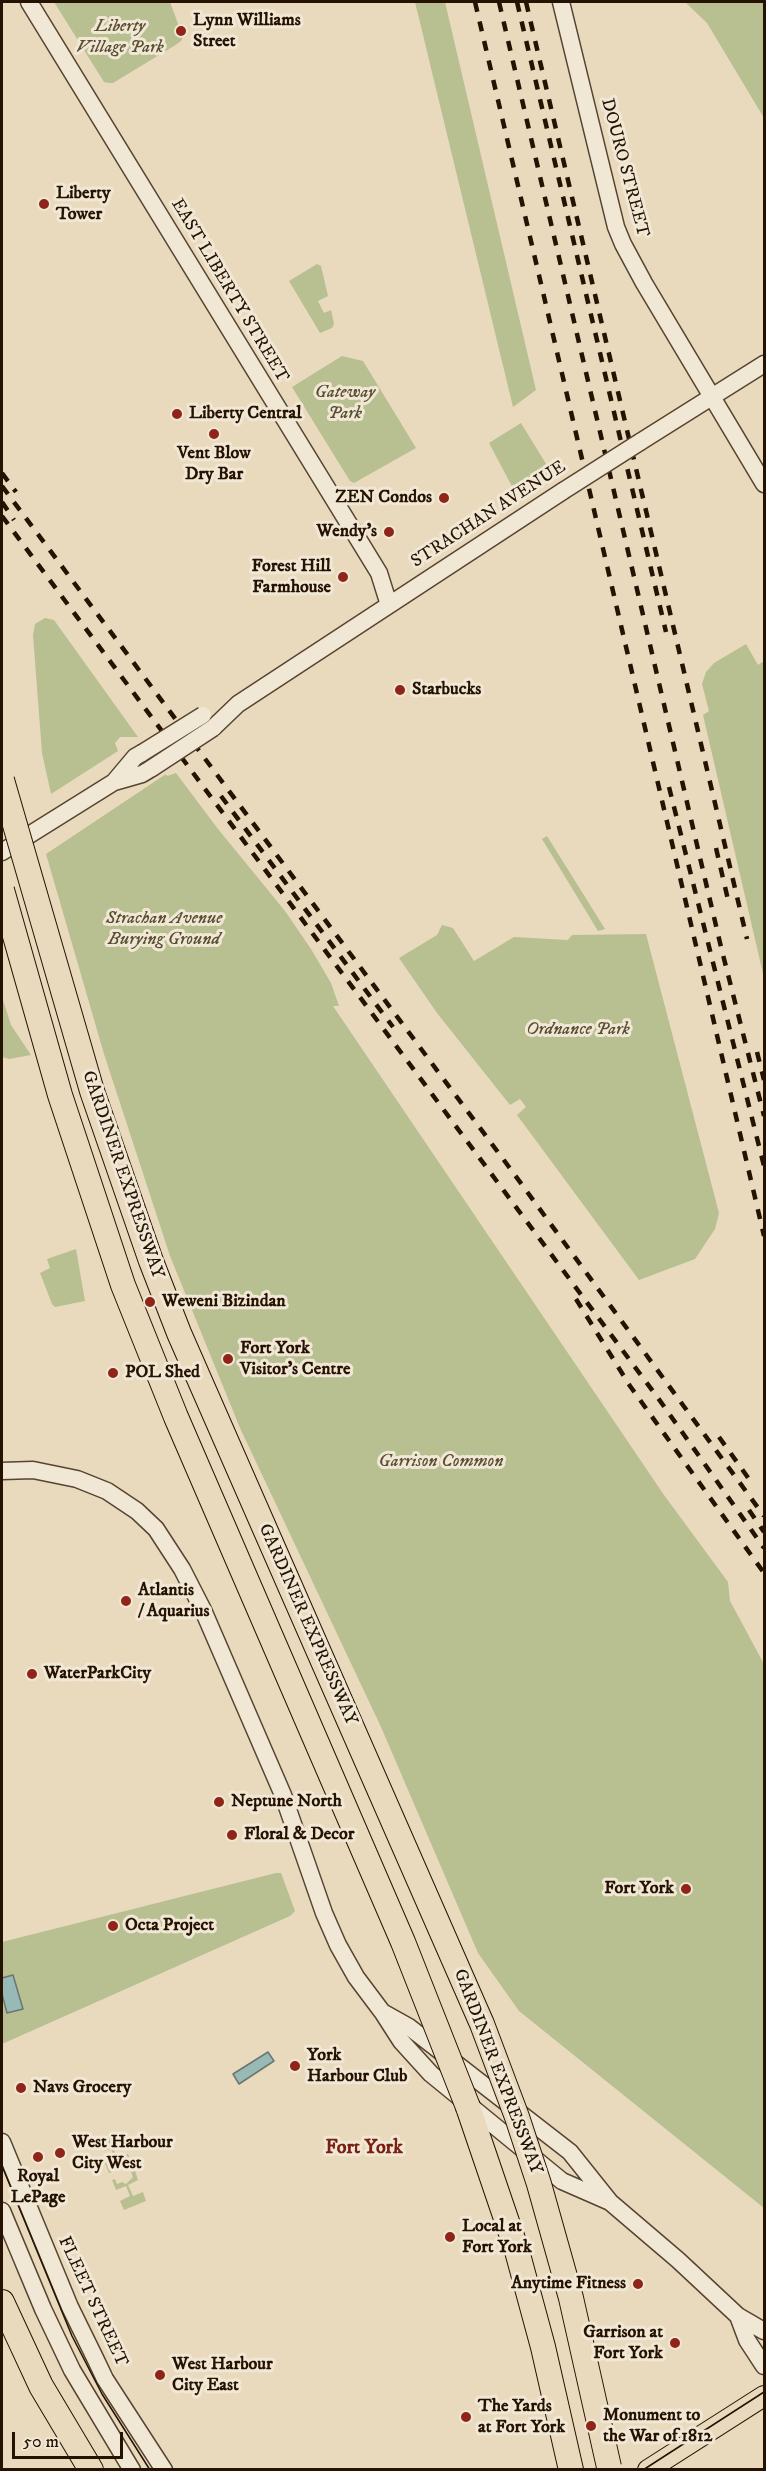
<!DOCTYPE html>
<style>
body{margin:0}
#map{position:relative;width:766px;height:2471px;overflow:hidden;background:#e9dabe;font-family:"IM FELL DW Pica",serif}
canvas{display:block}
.frame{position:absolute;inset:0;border:3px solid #251201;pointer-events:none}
.scale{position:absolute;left:12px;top:2432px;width:111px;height:27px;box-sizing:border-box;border:3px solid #251201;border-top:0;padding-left:8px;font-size:18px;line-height:21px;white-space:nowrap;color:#251201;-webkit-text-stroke:4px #f1e7d5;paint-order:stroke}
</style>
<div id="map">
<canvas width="766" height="2471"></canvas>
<div class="frame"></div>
<div class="scale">50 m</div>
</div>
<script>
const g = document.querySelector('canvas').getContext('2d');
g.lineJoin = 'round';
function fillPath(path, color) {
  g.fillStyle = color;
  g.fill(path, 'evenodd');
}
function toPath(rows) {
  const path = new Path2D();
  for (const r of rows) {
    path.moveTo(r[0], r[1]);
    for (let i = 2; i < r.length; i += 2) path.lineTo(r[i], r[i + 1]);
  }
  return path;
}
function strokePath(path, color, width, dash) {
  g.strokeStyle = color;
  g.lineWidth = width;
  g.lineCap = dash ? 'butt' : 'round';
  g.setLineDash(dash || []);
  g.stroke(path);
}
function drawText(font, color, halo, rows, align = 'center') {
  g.font = font + ' "IM FELL DW Pica",serif';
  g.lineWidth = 6;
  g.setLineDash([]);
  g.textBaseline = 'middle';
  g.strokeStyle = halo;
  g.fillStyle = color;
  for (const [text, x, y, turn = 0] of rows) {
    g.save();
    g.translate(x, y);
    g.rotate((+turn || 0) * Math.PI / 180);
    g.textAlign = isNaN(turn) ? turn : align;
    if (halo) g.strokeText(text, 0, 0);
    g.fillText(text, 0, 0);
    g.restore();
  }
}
fillPath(toPath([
 [54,2,170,2,183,37,181,41,174,46,113,83,109,83,104,82],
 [415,2,445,2,536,390,513,407],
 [685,2,764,2,764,118,707,23],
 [317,264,321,266,328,296,318,301,324,313,331,310,334,324,332,328,320,333,289,281],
 [342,356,363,361,416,448,354,483,350,481,292,387],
 [521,423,551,472,516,494,489,443],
 [45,618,54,620,138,737,120,737,115,743,118,751,51,794,42,753,33,635,35,624],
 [746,644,758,665,764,661,764,978,703,715,709,711,702,684,706,672,714,663],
 [176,773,218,829,285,911,311,949,331,983,339,1006,333,1006,664,1495,728,1582,730,1601,764,1664,764,2208,519,2011,478,1953,381,1727,240,1428,170,1256,104,1054,46,854,166,774,167,776],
 [547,836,605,929,598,931,542,839],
 [442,925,453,928,474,961,514,937,568,940,572,935,646,934,719,1213,715,1229,695,1259,639,1280,517,1115,526,1107,520,1099,510,1105,437,1013,399,958,437,935],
 [2,997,11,1025,31,1055,9,1059,2,1057],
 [76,1249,85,1301,55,1307,52,1304,40,1273,50,1268,47,1259],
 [276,1873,281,1873,295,1911,290,1916,2,2044,2,1942],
 [119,2133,123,2143,113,2147,117,2158,128,2154,132,2164,129,2165,126,2160,117,2160,115,2165,110,2167,112,2172,109,2173,105,2163,115,2159,111,2149,104,2151,106,2148,103,2140],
 [135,2171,138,2180,128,2185,133,2196,143,2192,146,2201,124,2210,120,2201,130,2196,126,2186,116,2190,112,2180,115,2179,117,2184,122,2182,126,2184,133,2177,131,2172]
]), '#b8bf91');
const water = toPath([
 [13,1975,23,2009,7,2013,2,1994,2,1978,13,1975],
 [268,2052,274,2061,239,2084,233,2074,268,2052]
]);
fillPath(water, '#98bab7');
strokePath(water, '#6a776e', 1.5);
const minor = toPath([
 [29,2,379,573,389,605],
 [561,2,616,227,623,244,644,283,764,484],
 [640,442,764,364],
 [213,728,238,704,563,491],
 [114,782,142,774,152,768],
 [2,852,114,782,135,757,142,753],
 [2,1471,33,1470,77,1479,107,1491,137,1511,156,1529,182,1569,203,1610,283,1795,324,1913,338,1945,356,1977,383,2013,401,2041,431,2074,562,2181,610,2202],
 [384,2013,409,2027,570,2152,610,2202,678,2260,738,2316,764,2331],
 [2,2142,70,2307,95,2358,105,2379,164,2470],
 [2,2211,43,2309,72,2370,132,2470],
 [738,2316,747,2340,764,2366]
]);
const major = toPath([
 [648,2470,764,2396]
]);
const highway = toPath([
 [468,2107,517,2251,543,2347,571,2470],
 [2,2302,41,2386,91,2470]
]);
strokePath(minor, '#564430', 19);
strokePath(major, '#251201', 22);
strokePath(highway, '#251201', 26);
strokePath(minor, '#f1e7d5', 16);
strokePath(major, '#e9dabe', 20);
strokePath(highway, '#e9dabe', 24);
strokePath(toPath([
 [2,2166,72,2336,102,2394,150,2470],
 [643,2470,764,2392]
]), '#251201', 1.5);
strokePath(toPath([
 [475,2,764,1236],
 [499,2,721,947,764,1116],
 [517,2,666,632],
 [526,2,747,939],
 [2,473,16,492],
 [2,486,509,1167,764,1516],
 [2,502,14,520],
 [2,516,658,1398,764,1548],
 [669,787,764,1166],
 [221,796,393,1027],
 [716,848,729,904],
 [757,1052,764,1080],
 [576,1299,630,1386,764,1573],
 [719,1437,749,1479],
 [749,1510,764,1532]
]), '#251201', 4.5, [10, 10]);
const minorBridge = toPath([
 [563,491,640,442],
 [142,753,203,715],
 [152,768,213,728]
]);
const highwayBridge = toPath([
 [2,780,92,1091,151,1261,179,1333,482,2024,517,2117,539,2184,571,2298,609,2467],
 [2,890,60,1095,123,1285,176,1417,403,1942,468,2107]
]);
strokePath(minorBridge, '#564430', 19, []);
strokePath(highwayBridge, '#251201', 26, []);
strokePath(minorBridge, '#f1e7d5', 16);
strokePath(highwayBridge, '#e9dabe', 24);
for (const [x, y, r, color] of [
 [181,31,6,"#8f2418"],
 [44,204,6,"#8f2418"],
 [177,414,6,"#8f2418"],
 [214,434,6,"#8f2418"],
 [444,498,6,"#8f2418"],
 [389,532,6,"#8f2418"],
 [343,577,6,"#8f2418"],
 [400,690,6,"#8f2418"],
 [150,1302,6,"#8f2418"],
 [228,1359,6,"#8f2418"],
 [113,1373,6,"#8f2418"],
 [126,1601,6,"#8f2418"],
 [32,1674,6,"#8f2418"],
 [219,1802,6,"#8f2418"],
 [232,1835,6,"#8f2418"],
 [686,1889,6,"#8f2418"],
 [113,1926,6,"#8f2418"],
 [295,2066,6,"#8f2418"],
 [21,2088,6,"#8f2418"],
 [60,2153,6,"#8f2418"],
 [38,2157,6,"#8f2418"],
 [450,2237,6,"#8f2418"],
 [638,2284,6,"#8f2418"],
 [675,2343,6,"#8f2418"],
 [160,2375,6,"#8f2418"],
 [466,2417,6,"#8f2418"],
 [591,2426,6,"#8f2418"]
]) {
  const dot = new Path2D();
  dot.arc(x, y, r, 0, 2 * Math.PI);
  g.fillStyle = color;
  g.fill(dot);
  strokePath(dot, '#f1e7d5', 2);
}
drawText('bold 18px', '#251201', '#f1e7d5', [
 ["Lynn Williams",193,21],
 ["Street",193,42],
 ["Liberty",56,194],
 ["Tower",56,215],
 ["Liberty Central",189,414],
 ["Vent Blow",214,454,"center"],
 ["Dry Bar",214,475,"center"],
 ["ZEN Condos",432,498,"right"],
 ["Wendy's",377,532,"right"],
 ["Forest Hill",331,567,"right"],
 ["Farmhouse",331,588,"right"],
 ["Starbucks",412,690],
 ["Weweni Bizindan",162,1302],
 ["Fort York",240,1349],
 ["Visitor's Centre",240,1370],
 ["POL Shed",125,1373],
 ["Atlantis",138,1591],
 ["/ Aquarius",138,1612],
 ["WaterParkCity",44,1674],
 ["Neptune North",231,1802],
 ["Floral & Decor",244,1835],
 ["Fort York",674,1889,"right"],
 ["Octa Project",125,1926],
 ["York",307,2056],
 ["Harbour Club",307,2077],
 ["Navs Grocery",33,2088],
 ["West Harbour",72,2143],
 ["City West",72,2164],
 ["Royal",38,2177,"center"],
 ["LePage",38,2198,"center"],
 ["Local at",462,2227],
 ["Fort York",462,2248],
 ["Anytime Fitness",626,2284,"right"],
 ["Garrison at",663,2333,"right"],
 ["Fort York",663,2354,"right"],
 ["West Harbour",172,2365],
 ["City East",172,2386],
 ["The Yards",478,2407],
 ["at Fort York",478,2428],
 ["Monument to",603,2416],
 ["the War of 1812",603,2437]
], 'left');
drawText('italic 18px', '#584f33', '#f1e7d5', [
 ["Liberty",120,27],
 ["Village Park",120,48],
 ["Gateway",345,393],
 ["Park",345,414],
 ["Strachan Avenue",164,919],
 ["Burying Ground",164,940],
 ["Ordnance Park",578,1030],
 ["Garrison Common",441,1462]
]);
drawText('18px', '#251201', '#f1e7d5', [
 ["DOURO STREET",624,168,75],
 ["EAST LIBERTY STREET",229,291,59],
 ["STRACHAN AVENUE",489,515,-33],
 ["GARDINER EXPRESSWAY",122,1175,71],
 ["GARDINER EXPRESSWAY",307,1625,66],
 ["GARDINER EXPRESSWAY",497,2072,69],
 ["FLEET STREET",92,2302,65]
]);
drawText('bold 20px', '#7a1f14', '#f1e7d5', [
 ["Fort York",364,2149]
]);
</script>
